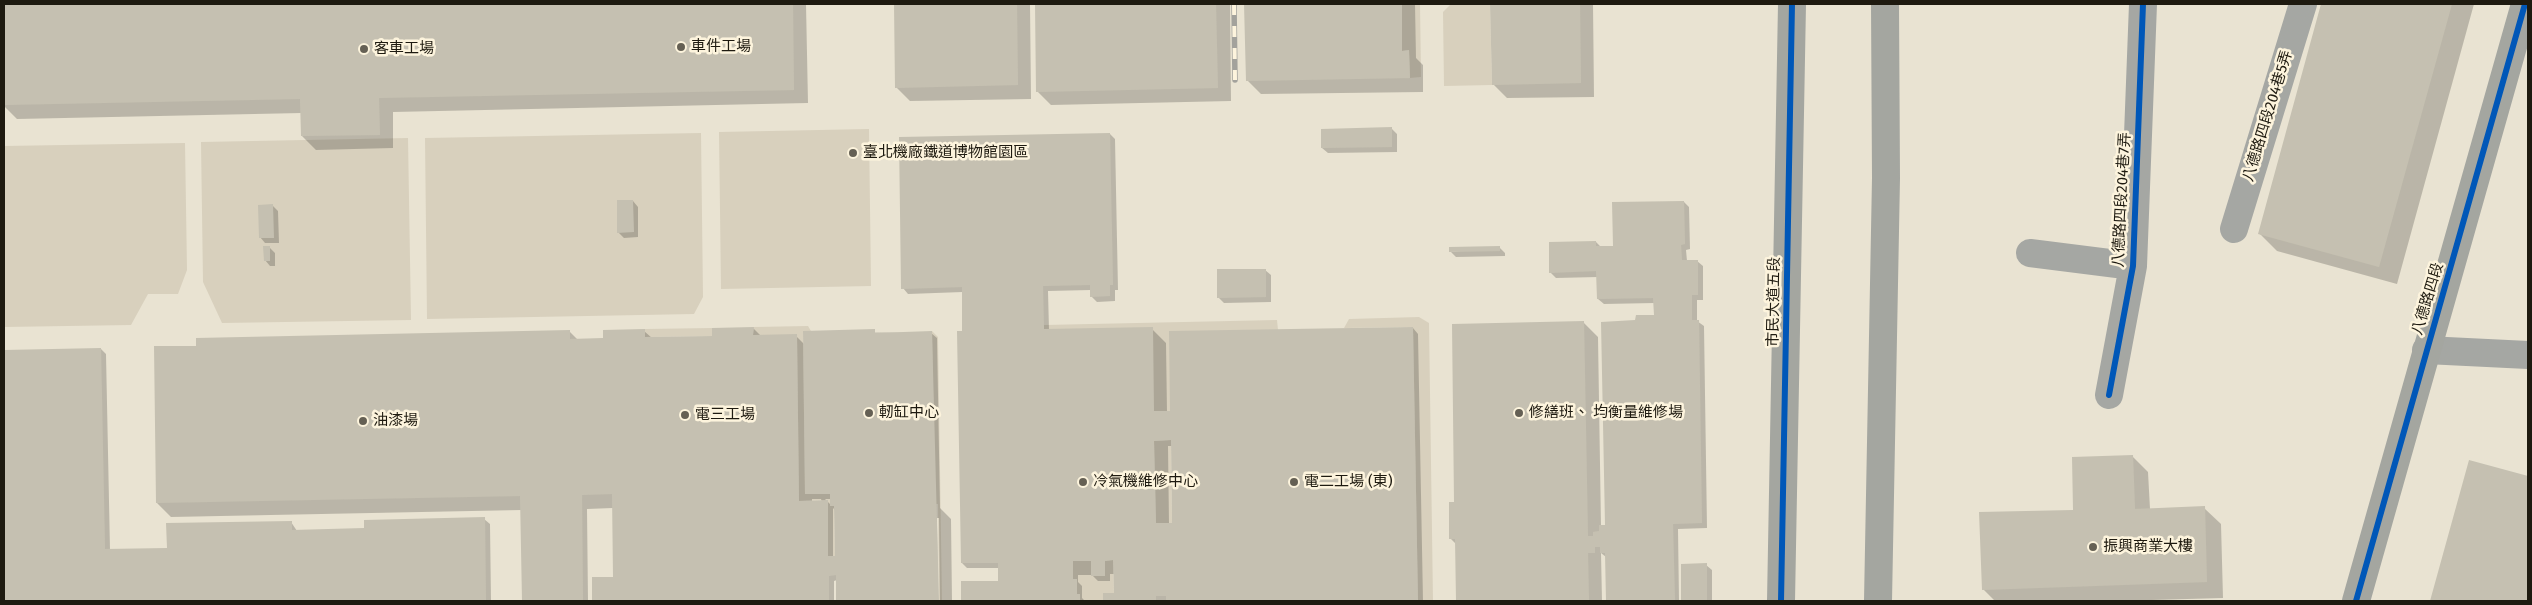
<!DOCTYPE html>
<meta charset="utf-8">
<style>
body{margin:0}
#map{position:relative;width:2532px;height:605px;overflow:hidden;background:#e9e3d2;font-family:"Fira Sans",sans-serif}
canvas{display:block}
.frame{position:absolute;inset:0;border:5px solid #1e1a10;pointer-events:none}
</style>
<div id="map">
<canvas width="2532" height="605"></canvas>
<div class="frame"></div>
</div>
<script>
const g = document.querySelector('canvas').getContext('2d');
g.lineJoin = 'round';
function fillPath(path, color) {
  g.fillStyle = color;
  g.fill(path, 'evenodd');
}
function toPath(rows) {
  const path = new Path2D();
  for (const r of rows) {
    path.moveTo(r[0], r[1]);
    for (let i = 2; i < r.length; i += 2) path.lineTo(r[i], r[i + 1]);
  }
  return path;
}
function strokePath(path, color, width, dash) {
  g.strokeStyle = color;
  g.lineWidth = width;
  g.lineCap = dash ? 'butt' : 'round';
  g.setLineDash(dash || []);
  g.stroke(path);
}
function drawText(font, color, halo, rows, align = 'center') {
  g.font = font + ' "Fira Sans","Noto Sans TC",sans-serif';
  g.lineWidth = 5;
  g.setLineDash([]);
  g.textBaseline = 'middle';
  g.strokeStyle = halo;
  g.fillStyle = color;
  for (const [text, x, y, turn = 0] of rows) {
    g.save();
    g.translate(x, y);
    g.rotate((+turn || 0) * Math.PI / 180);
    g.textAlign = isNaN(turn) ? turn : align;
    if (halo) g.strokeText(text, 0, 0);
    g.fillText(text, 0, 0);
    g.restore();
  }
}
fillPath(toPath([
 [1402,4,1420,4,1421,77,1410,78,1409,50,1402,51],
 [1451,4,1490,4,1492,85,1444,86,1443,12],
 [869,129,871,286,721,289,719,132],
 [701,133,703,297,694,314,427,319,425,138],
 [408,138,411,320,222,323,203,282,201,142],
 [185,143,187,270,178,294,148,294,131,325,4,327,4,146],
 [1419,317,1429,323,1433,601,1418,601,1413,327,1344,328,1349,319],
 [1277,320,1278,330,1170,411,1154,411,1044,329,1044,325],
 [808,326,811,331,803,331,805,494,830,494,830,506,834,506,835,556,828,556,828,500,799,501,797,335,753,335,754,327],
 [712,328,712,336,645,337,645,329],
 [932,331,938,337,942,601,939,601,938,504,935,504],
 [1171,440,1172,523,1156,523,1154,441],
 [1113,560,1114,593,1104,593,1103,601,1080,601,1080,594,1077,594,1077,579,1073,579,1073,561,1091,561,1091,576,1105,576,1105,561]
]), '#d8d0bd');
fillPath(toPath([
 [4,4,806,4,808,103,393,112,393,148,316,150,302,136,302,113,17,119,4,106],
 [895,4,1030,4,1031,99,910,101,896,87],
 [1036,4,1230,4,1231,101,1051,105,1037,91],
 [1246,4,1415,4,1416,58,1423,65,1423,92,1261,94,1247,80],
 [1492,4,1593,4,1594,97,1507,98,1493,84],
 [2322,4,2474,4,2397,284,2277,251,2259,233],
 [1392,129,1397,134,1397,152,1328,153,1322,148],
 [1110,134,1115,139,1118,290,1115,290,1115,301,1097,302,1091,296,1091,290,1048,291,1049,330,1152,329,1166,343,1167,412,1413,328,1418,334,1423,601,1105,601,1105,594,1115,595,1114,574,1110,574,1110,581,1098,581,1092,575,1078,575,1078,582,1082,586,1082,598,1085,601,963,601,962,582,1000,582,999,568,967,568,962,563,963,292,908,294,903,288],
 [1168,446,1172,446,1173,524,1169,524],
 [633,201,638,207,638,237,624,238,618,232],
 [1684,202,1689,207,1690,249,1686,250,1687,261,1697,261,1703,266,1703,300,1697,300,1697,321,1704,326,1707,528,1678,529,1679,601,1607,601,1606,557,1601,553,1602,601,1457,601,1456,544,1451,539,1455,504,1584,323,1598,337,1601,527,1606,527,1655,316,1655,303,1604,304,1598,299,1598,277,1556,278,1550,272,1596,242,1601,247,1614,247],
 [272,205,278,211,279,243,265,243,260,237],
 [1499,247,1505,253,1505,256,1456,257,1451,252],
 [270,248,275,253,275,266,270,266,265,260],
 [1265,270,1271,275,1271,302,1224,303,1218,297],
 [753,328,761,336,796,336,804,344,804,332,931,333,937,338,940,508,951,519,952,601,940,601,939,518,937,518,938,601,837,601,837,580,834,581,834,601,593,601,593,578,614,578,613,508,587,509,588,601,523,601,522,510,171,517,157,503,570,332,578,340,604,339,644,331,652,338,714,337],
 [812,499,821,499,822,502,812,502],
 [825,499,831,499,831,505],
 [833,508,836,511,837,559,833,557],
 [101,349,106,354,110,550,168,549,291,522,297,531,366,530,484,519,490,524,491,601,4,601,4,351],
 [2132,456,2148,472,2150,509,2204,508,2221,524,2223,598,2117,601,1995,601,1983,589,2075,511],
 [2470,462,2528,478,2528,601,2431,601],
 [1683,565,1706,565,1712,570,1712,601,1684,601]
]), '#0003');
fillPath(toPath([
 [4,4,793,4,794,90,379,98,380,135,301,136,300,99,4,105],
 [894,4,1017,4,1018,85,895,88],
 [1035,4,1216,4,1218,88,1036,92],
 [1244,4,1402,4,1402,51,1409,50,1410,78,1246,81],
 [1490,4,1580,4,1581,83,1492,85],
 [2321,4,2452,4,2379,267,2258,234],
 [1392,127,1392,147,1321,148,1321,129],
 [1110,133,1113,285,1110,285,1110,296,1090,297,1090,285,1043,286,1044,329,1153,327,1154,411,1170,411,1169,331,1413,327,1418,601,1166,601,1166,596,1156,596,1156,601,1103,601,1103,593,1114,593,1113,560,1105,561,1105,576,1091,576,1091,561,1073,561,1073,579,1077,579,1077,594,1080,594,1080,601,961,601,961,581,998,581,998,563,961,563,957,331,962,331,962,287,901,289,899,137],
 [1171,440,1172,523,1156,523,1154,441],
 [617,200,633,200,634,232,617,233],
 [1684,201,1685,244,1681,245,1682,260,1698,260,1698,295,1692,295,1692,320,1699,320,1702,523,1673,524,1675,601,1606,601,1605,553,1600,553,1600,547,1595,547,1595,553,1588,553,1589,601,1456,601,1455,539,1449,539,1449,502,1454,502,1452,324,1584,321,1588,536,1593,536,1593,532,1599,531,1599,525,1605,525,1601,322,1635,320,1636,315,1654,315,1653,298,1597,299,1596,271,1549,273,1549,242,1596,241,1596,246,1613,246,1612,202],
 [273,204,274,238,259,238,258,205],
 [263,246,270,246,270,261,264,261],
 [1500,246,1500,251,1449,252,1449,247],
 [1217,269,1266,269,1266,297,1217,298],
 [754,327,753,335,797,334,799,501,828,500,828,556,835,556,834,506,830,506,830,494,805,494,803,331,875,329,875,333,932,331,939,601,836,601,836,575,829,576,829,601,592,601,592,577,613,577,612,494,582,495,583,601,522,601,520,496,156,503,154,346,196,346,196,338,570,330,570,339,603,338,603,330,645,329,645,337,712,336,712,328],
 [101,348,105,549,167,548,166,523,292,521,292,530,364,528,364,520,485,517,486,601,4,601,4,350],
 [2133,455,2135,509,2205,506,2207,582,1982,590,1979,512,2073,510,2072,457],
 [2469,460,2528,476,2527,601,2430,601],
 [1707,563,1707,601,1681,601,1681,564]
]), '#c5c0b1');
strokePath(toPath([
 [2234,229,2303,4],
 [2030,253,2133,266],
 [2426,350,2528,355],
 [2109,395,2133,266,2143,4]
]), '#a5a7a3', 28);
strokePath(toPath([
 [1781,601,1792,4],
 [1878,601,1886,178,1885,4],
 [2356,601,2525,4]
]), '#a4a6a0', 28);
const rail = toPath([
 [1234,4,1235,80]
]);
strokePath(rail, '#a3a29c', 5.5);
strokePath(rail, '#fdf4dd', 4, [11]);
strokePath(toPath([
 [2109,395,2133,266,2143,4],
 [1781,601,1792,4],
 [2356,601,2525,4]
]), '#0057b8', 6);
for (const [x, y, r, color] of [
 [681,47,5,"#656054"],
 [364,49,5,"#656054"],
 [853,153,5,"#656054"],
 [869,413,5,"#656054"],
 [1519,413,5,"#656054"],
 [685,415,5,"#656054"],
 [363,421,5,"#656054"],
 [1083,482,5,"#656054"],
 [1294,482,5,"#656054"],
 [2093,547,5,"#656054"]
]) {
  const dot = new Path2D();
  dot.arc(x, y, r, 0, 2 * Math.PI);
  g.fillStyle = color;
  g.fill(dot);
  strokePath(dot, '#fdf4dd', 2);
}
drawText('15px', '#1e1a10', '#fdf4dd', [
 ["車件工場",691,47],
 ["客車工場",374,49],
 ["臺北機廠鐵道博物館園區",863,153],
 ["軔缸中心",879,413],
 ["修繕班、 均衡量維修場",1529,413],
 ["電三工場",695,415],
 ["油漆場",373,421],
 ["冷氣機維修中心",1093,482],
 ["電二工場 (東)",1304,482],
 ["振興商業大樓",2103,547]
], 'left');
drawText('15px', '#1e1a10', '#fdf4dd', [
 ["八德路四段204巷5弄",2268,116,-73],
 ["八德路四段204巷7弄",2122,200,-87],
 ["八德路四段",2428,299,-73],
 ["市民大道五段",1774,302,-89]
]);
</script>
